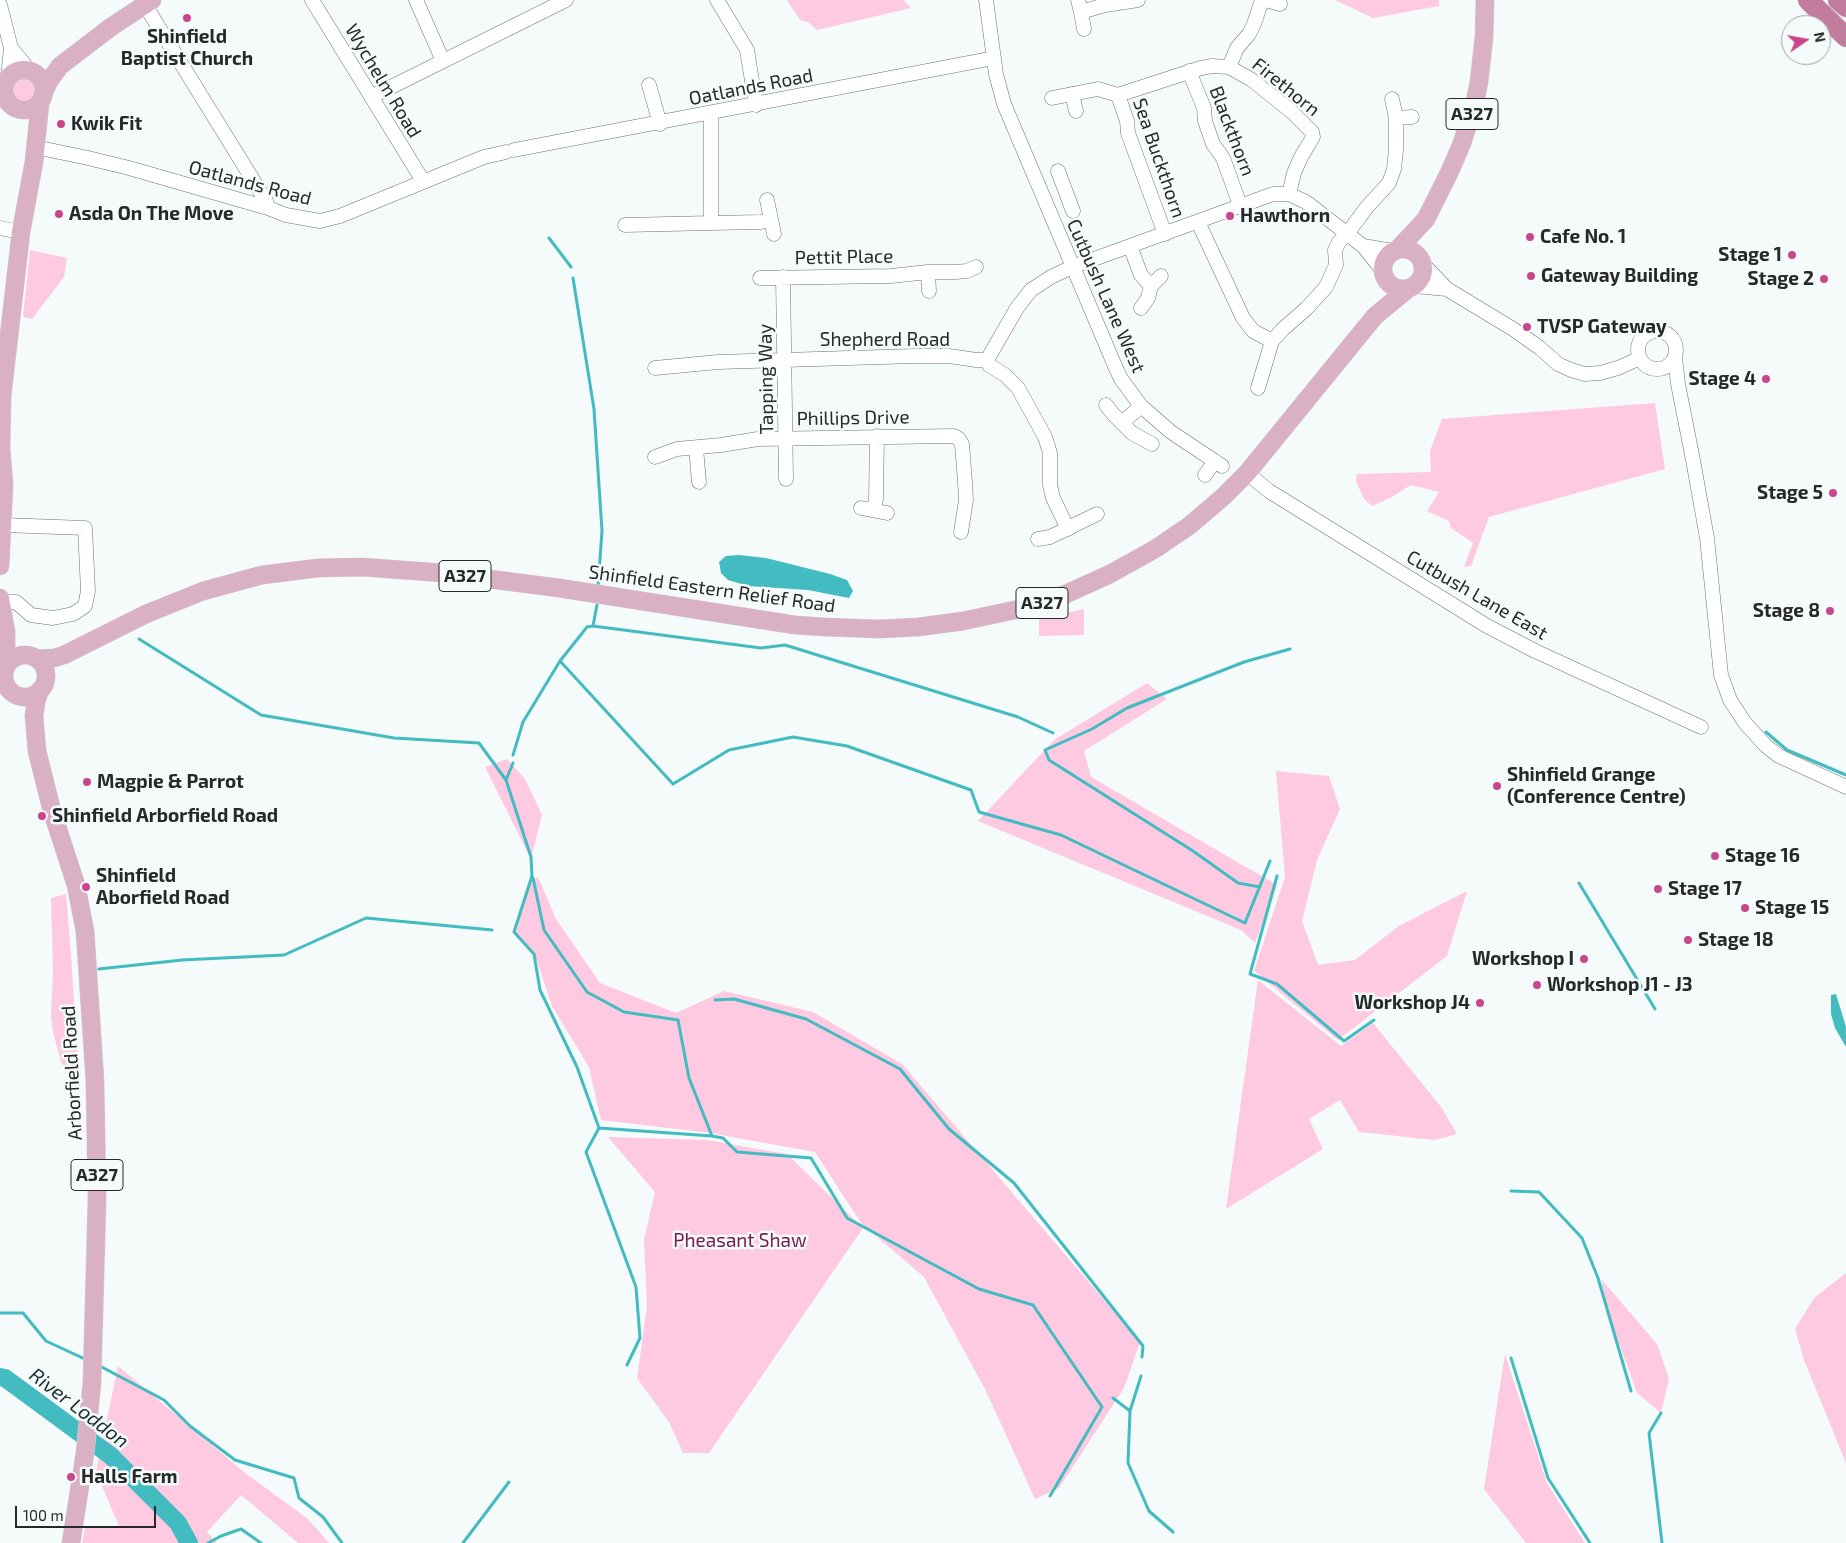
<!DOCTYPE html>
<style>
body{margin:0}
#map{position:relative;width:1846px;height:1543px;overflow:hidden;background:#f5fafa;font-family:"Exo 2",sans-serif}
canvas{display:block}
.north{position:absolute;left:1781px;top:15px;width:50px;height:50px;box-sizing:border-box;background:#f5fafa;border:1px solid #a3a6a6;border-radius:50%;rotate:78deg;font-size:14px;font-weight:700;line-height:20px;text-align:center;color:#272929}
.north::after{content:'';display:block;margin:auto;width:18px;height:22px;background:#c9468d;clip-path:polygon(50% 0,100% 100%,50% 72%,0 100%)}
.scale{position:absolute;left:15px;top:1506px;width:141px;height:22px;box-sizing:border-box;border:2px solid #272929;border-top:0;padding-left:6px;font-size:15px;line-height:18px;white-space:nowrap;color:#272929;-webkit-text-stroke:4px #f5fafa;paint-order:stroke}
</style>
<div id="map">
<canvas width="1846" height="1543"></canvas>
<div class="north">N</div>
<div class="scale">100 m</div>
</div>
<script>
const g = document.querySelector('canvas').getContext('2d');
g.lineJoin = 'round';
function fillPath(path, color) {
  g.fillStyle = color;
  g.fill(path, 'evenodd');
}
function toPath(rows) {
  const path = new Path2D();
  for (const r of rows) {
    if (r.length === 3) {
      path.moveTo(r[0] + r[2], r[1]);
      path.arc(r[0], r[1], r[2], 0, 2 * Math.PI);
      continue;
    }
    path.moveTo(r[0], r[1]);
    for (let i = 2; i < r.length; i += 2) path.lineTo(r[i], r[i + 1]);
  }
  return path;
}
function strokePath(path, color, width, dash) {
  g.strokeStyle = color;
  g.lineWidth = width;
  g.lineCap = dash ? 'butt' : 'round';
  g.setLineDash(dash || []);
  g.stroke(path);
}
function drawText(font, color, halo, rows, align = 'center') {
  g.font = font + ' "Exo 2",sans-serif';
  g.lineWidth = 5;
  g.setLineDash([]);
  g.textBaseline = 'middle';
  g.strokeStyle = halo;
  g.fillStyle = color;
  for (const [text, x, y, turn = 0] of rows) {
    g.save();
    g.translate(x, y);
    g.rotate((+turn || 0) * Math.PI / 180);
    g.textAlign = isNaN(turn) ? turn : align;
    if (halo) g.strokeText(text, 0, 0);
    g.fillText(text, 0, 0);
    g.restore();
  }
}
fillPath(toPath([
 [787,0,903,0,911,8,817,30,808,22,800,20],
 [1335,0,1439,0,1439,6,1373,18],
 [23,90,15],
 [30,250,67,258,64,277,32,319,23,317],
 [1655,403,1665,469,1489,517,1471,566,1464,567,1473,543,1451,528,1449,521,1427,511,1439,492,1411,485,1390,498,1372,506,1364,499,1356,481,1357,474,1431,472,1430,451,1442,419],
 [1084,609,1084,635,1039,636,1039,619],
 [1147,683,1167,699,1084,751,1091,777,1277,885,1255,943,1241,930,978,821,1054,740],
 [507,759,525,779,542,815,531,859,485,767],
 [1276,771,1329,776,1340,809,1317,860,1302,921,1318,965,1355,960,1399,926,1467,891,1447,956,1338,1040,1254,971,1285,877],
 [538,877,556,919,600,983,676,1013,724,991,813,1012,902,1064,1140,1342,1124,1388,1059,1488,1035,1499,986,1391,924,1277,861,1223,815,1152,710,1133,601,1120,589,1067,552,1006,537,961,516,932,528,883],
 [66,894,71,955,80,1092,61,1062,53,1032,51,1016,53,971,51,898],
 [1258,980,1341,1046,1373,1023,1441,1107,1457,1134,1435,1140,1359,1132,1340,1100,1309,1119,1323,1149,1226,1209],
 [608,1137,707,1140,787,1154,863,1228,709,1453,683,1453,669,1422,637,1378,647,1306,644,1240,655,1192],
 [1846,1273,1846,1463,1804,1360,1795,1329,1814,1298],
 [1602,1280,1657,1344,1669,1379,1661,1413,1637,1393,1603,1299],
 [1505,1354,1547,1483,1585,1543,1526,1543,1484,1489],
 [118,1366,244,1472,308,1519,329,1543,298,1543,241,1495,207,1532,217,1543,82,1543,85,1528,119,1526,96,1472]
]), '#fdcae1');
fillPath(toPath([
 [739,555,766,558,830,574,847,580,853,591,849,598,808,590,748,586,728,580,721,573,719,562,726,556],
 [1836,994,1846,1027,1846,1047,1835,1028,1831,1014,1831,995]
]), '#42bbc1');
strokePath(toPath([
 [549,238,571,267],
 [573,278,594,409,602,531,598,587],
 [593,626,761,648,785,645,1018,717,1053,733],
 [139,639,261,715,394,738,479,743,506,780,531,857,532,876,514,932,534,954,540,990,577,1067,599,1128,586,1152,636,1287,640,1338,627,1365],
 [560,661,587,627,593,626,597,605],
 [1766,732,1787,750,1846,775],
 [513,755,523,722,560,661,673,784,729,750,793,737,847,746,971,790,979,812,1061,835,1245,923,1270,861],
 [506,780,513,763],
 [1277,876,1250,974,1277,984,1344,1041,1374,1020],
 [533,878,544,930,587,992,624,1012,678,1020,689,1078,712,1136],
 [1579,883,1655,1009],
 [1260,887,1238,883,1193,851,1049,760,1045,750,1092,729,1127,708,1244,662,1290,649],
 [99,969,182,960,284,955,366,918,492,930],
 [715,1000,734,999,806,1019,900,1069,949,1129,1014,1183,1143,1346,1142,1357],
 [599,1128,712,1136,723,1138,737,1152,811,1158,847,1218,979,1289,1033,1305,1102,1407,1050,1496],
 [1511,1191,1539,1192,1582,1238,1598,1278,1631,1391],
 [0,1313,23,1313,46,1341,87,1360],
 [1511,1358,1548,1478,1590,1543],
 [98,1365,164,1400,190,1426,235,1460,294,1478,299,1498,323,1517,342,1543],
 [1141,1376,1130,1411,1128,1463,1149,1511,1173,1532],
 [1113,1398,1130,1411],
 [1661,1413,1649,1433,1662,1543],
 [208,1543,221,1536,241,1529,261,1543],
 [463,1543,509,1482]
]), '#42bbc1', 3);
strokePath(toPath([
 [0,1377,5,1378,111,1456,178,1523,189,1543]
]), '#42bbc1', 18);
const minor = toPath([
 [312,0,423,181],
 [416,0,443,61],
 [717,0,747,50,756,105],
 [986,0,996,74,1004,104,1115,366,1121,379,1141,406,1171,432,1222,466],
 [1078,0,1081,12,1105,5,1138,0],
 [1266,0,1280,4],
 [0,5,11,48,8,77],
 [145,5,266,201,268,208],
 [1081,12,1084,29],
 [11,48,30,71],
 [1229,67,1237,48,1249,34,1254,24,1262,0],
 [1189,71,1204,108,1205,121,1213,144,1223,158,1240,205],
 [649,85,660,124],
 [1072,94,1076,111],
 [1118,95,1127,121,1128,133,1165,234],
 [371,97,566,0],
 [1052,98,1098,89,1118,95,1201,68,1212,66,1229,67,1252,80,1292,112,1312,132,1313,137,1301,157,1294,173,1289,194],
 [711,113,711,223,761,222,771,220],
 [1396,118,1412,117],
 [35,147,88,158,129,168,268,208,286,215,320,221,340,216,484,157,506,152],
 [514,150,994,58],
 [1058,171,1073,211],
 [767,200,774,234],
 [1198,222,1243,318,1253,331,1272,341],
 [625,225,711,223],
 [0,228,21,232],
 [1130,246,1141,275,1151,286],
 [1363,246,1393,251],
 [1423,264,1447,289,1513,329,1540,348,1558,364,1571,370,1585,374,1600,373,1618,368,1640,358],
 [928,272,929,291],
 [783,277,786,479],
 [760,278,891,276,928,272,956,272,967,271,976,267],
 [1414,286,1447,289],
 [1141,308,1148,298,1151,286,1161,276],
 [1657,350,19],
 [1675,357,1678,384,1693,460,1707,538,1721,675,1730,700,1745,723,1766,746,1779,756,1846,787],
 [987,360,989,365,1005,375,1018,388,1045,437,1050,453,1050,485,1053,498,1068,529],
 [655,368,718,362,915,356,949,356,976,360,987,360,1017,308,1031,290,1051,277,1072,267,1273,194,1289,194,1306,202,1363,246,1383,271],
 [1258,388,1272,341,1283,329,1307,308,1326,287,1336,265,1335,250,1339,242,1347,234,1367,207,1389,183,1394,169,1396,150,1396,118,1392,99],
 [1106,405,1113,414,1132,433,1152,444],
 [1122,423,1141,406],
 [696,448,699,482],
 [655,457,677,449,721,445,758,439,954,436,959,439,962,444,965,482,966,500,961,532],
 [1247,473,1269,491,1487,626,1535,651,1701,727],
 [1205,475,1215,461],
 [861,508,887,513],
 [874,509,876,499,877,436],
 [1038,539,1050,537,1097,514],
 [0,602,16,602,31,615,53,618,73,614,85,606,88,591,85,528,3,525]
]);
const major = toPath([
 [24,90,20],
 [44,92,49,81,60,66,111,27,152,0],
 [1403,269,20],
 [1398,249,1426,219,1450,171,1462,143,1474,106,1479,82,1484,37,1485,0],
 [0,566,4,485,1,448,2,396,21,232,34,162,40,103],
 [0,598,6,632,6,664],
 [25,676,21],
 [37,659,54,658,64,655,146,614,203,591,262,575,318,568,362,567,443,573,559,588,795,625,825,627,879,629,918,627,963,621,1024,608,1066,594,1110,574,1155,549,1189,526,1223,497,1247,473,1375,316,1409,288],
 [40,690,36,702,34,716,37,751,52,811,76,885,85,931,95,1082,97,1199,92,1382,85,1453,71,1543]
]);
const highway = toPath([
 [1808,0,1846,37],
 [1838,0,1846,7]
]);
strokePath(minor, '#6d7171', 15);
strokePath(major, '#d4d4d4', 19);
strokePath(highway, '#d4d4d4', 21);
strokePath(minor, '#fff', 14);
strokePath(major, '#dab0c4', 18);
strokePath(highway, '#c27c9d', 20);
for (const [x, y, r, color] of [
 [187,18,5,"#c9468d"],
 [61,124,5,"#c9468d"],
 [59,214,5,"#c9468d"],
 [1230,216,5,"#c9468d"],
 [1530,237,5,"#c9468d"],
 [1792,255,5,"#c9468d"],
 [1531,276,5,"#c9468d"],
 [1824,279,5,"#c9468d"],
 [1527,327,5,"#c9468d"],
 [1766,379,5,"#c9468d"],
 [1833,493,5,"#c9468d"],
 [1830,611,5,"#c9468d"],
 [87,782,5,"#c9468d"],
 [1497,786,5,"#c9468d"],
 [42,816,5,"#c9468d"],
 [1715,856,5,"#c9468d"],
 [86,887,5,"#c9468d"],
 [1658,889,5,"#c9468d"],
 [1745,908,5,"#c9468d"],
 [1688,940,5,"#c9468d"],
 [1584,959,5,"#c9468d"],
 [1537,985,5,"#c9468d"],
 [1480,1003,5,"#c9468d"],
 [71,1477,5,"#c9468d"]
]) {
  const dot = new Path2D();
  dot.arc(x, y, r, 0, 2 * Math.PI);
  g.fillStyle = color;
  g.fill(dot);
  strokePath(dot, '#f5fafa', 2);
}
for (const [x, y, w] of [
 [1472,114,52],
 [465,576,52],
 [1042,603,52],
 [97,1175,52]
]) {
  const box = new Path2D();
  box.roundRect(x - w / 2, y - 15.5, w, 31, 4);
  g.fillStyle = '#f5fafa';
  g.fill(box);
  strokePath(box, '#272929', 1);
}
drawText('bold 18px', '#272929', null, [
 ["A327",1472,114],
 ["A327",465,576],
 ["A327",1042,603],
 ["A327",97,1175]
]);
drawText('bold 19px', '#272929', '#f5fafa', [
 ["Shinfield",187,37,"center"],
 ["Baptist Church",187,59,"center"],
 ["Kwik Fit",71,124],
 ["Asda On The Move",69,214],
 ["Hawthorn",1240,216],
 ["Cafe No. 1",1540,237],
 ["Stage 1",1782,255,"right"],
 ["Gateway Building",1541,276],
 ["Stage 2",1814,279,"right"],
 ["TVSP Gateway",1537,327],
 ["Stage 4",1756,379,"right"],
 ["Stage 5",1823,493,"right"],
 ["Stage 8",1820,611,"right"],
 ["Shinfield Grange",1507,775],
 ["(Conference Centre)",1507,797],
 ["Magpie & Parrot",97,782],
 ["Shinfield Arborfield Road",52,816],
 ["Stage 16",1725,856],
 ["Shinfield",96,876],
 ["Aborfield Road",96,898],
 ["Stage 17",1668,889],
 ["Stage 15",1755,908],
 ["Stage 18",1698,940],
 ["Workshop I",1574,959,"right"],
 ["Workshop J1 - J3",1547,985],
 ["Workshop J4",1470,1003,"right"],
 ["Halls Farm",81,1477]
], 'left');
drawText('19px', '#272929', '#f5fafa', [
 ["Wychelm Road",383,81,59],
 ["Oatlands Road",751,87,-11],
 ["Firethorn",1286,87,39],
 ["Blackthorn",1232,131,69],
 ["Sea Buckthorn",1159,158,71],
 ["Oatlands Road",250,183,15],
 ["Pettit Place",844,257,-1],
 ["Cutbush Lane West",1106,296,66],
 ["Shepherd Road",885,340],
 ["Tapping Way",766,379,-91],
 ["Phillips Drive",853,418,-1],
 ["Shinfield Eastern Relief Road",712,589,8],
 ["Cutbush Lane East",1477,595,30],
 ["Arborfield Road",72,1073,-93]
]);
drawText('19px', '#75194e', '#f5fafa', [
 ["Pheasant Shaw",740,1241]
]);
drawText('italic 20px', '#1a2f30', '#f5fafa', [
 ["River Loddon",79,1408,37]
]);
</script>
